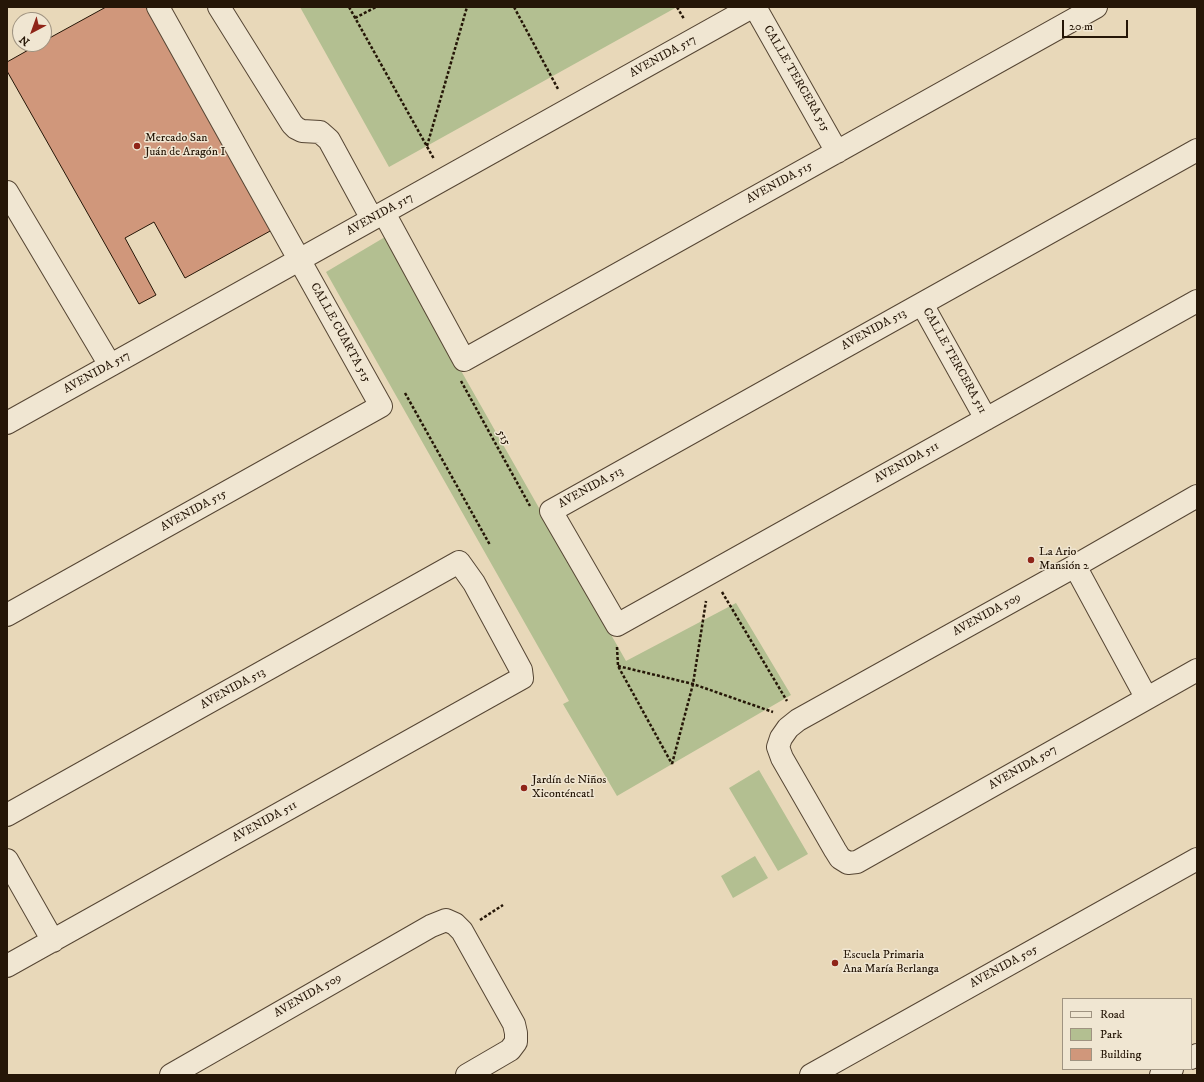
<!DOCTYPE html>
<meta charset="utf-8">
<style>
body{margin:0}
#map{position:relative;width:1204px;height:1082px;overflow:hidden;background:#e8d8b9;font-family:"IM FELL DW Pica",serif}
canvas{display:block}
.frame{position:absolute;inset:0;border:8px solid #251607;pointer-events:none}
.legend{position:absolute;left:1062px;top:998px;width:130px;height:72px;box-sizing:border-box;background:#f0e6d2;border:1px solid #9f9381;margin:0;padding:5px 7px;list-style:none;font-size:12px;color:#251607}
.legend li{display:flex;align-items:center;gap:8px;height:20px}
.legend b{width:20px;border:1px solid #9f9381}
.north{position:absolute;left:12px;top:12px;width:40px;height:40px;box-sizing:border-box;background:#f0e6d2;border:1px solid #9f9381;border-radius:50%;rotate:221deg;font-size:11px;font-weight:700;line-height:16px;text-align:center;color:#251607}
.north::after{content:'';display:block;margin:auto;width:14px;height:18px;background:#8f2418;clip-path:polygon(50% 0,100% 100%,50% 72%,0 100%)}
.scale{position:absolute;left:1062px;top:20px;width:66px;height:18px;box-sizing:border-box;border:2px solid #251607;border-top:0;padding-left:5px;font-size:12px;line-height:14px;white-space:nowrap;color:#251607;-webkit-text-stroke:3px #f0e6d2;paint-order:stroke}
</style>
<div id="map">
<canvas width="1204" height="1082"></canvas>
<div class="frame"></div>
<ul class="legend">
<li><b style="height:5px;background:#f0e6d2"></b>Road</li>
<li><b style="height:11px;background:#b3bf91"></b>Park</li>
<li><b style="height:11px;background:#d0977b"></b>Building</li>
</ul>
<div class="north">N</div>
<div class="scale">20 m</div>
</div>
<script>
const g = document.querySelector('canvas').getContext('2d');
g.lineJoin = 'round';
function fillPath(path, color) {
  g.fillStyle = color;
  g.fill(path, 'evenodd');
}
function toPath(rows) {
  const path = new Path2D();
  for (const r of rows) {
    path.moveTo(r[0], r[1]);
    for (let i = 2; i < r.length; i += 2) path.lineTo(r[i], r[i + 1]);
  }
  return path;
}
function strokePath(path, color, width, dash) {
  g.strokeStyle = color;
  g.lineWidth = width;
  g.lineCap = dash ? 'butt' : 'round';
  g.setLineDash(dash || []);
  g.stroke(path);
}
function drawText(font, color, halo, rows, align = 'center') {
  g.font = font + ' "IM FELL DW Pica",serif';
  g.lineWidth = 3;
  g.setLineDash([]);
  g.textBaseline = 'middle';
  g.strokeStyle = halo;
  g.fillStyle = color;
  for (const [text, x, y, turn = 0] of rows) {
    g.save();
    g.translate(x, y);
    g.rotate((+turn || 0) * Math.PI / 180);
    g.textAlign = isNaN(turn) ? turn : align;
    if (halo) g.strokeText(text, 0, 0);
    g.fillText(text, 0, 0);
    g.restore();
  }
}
fillPath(toPath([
 [300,7,677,7,389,167],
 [385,237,626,661,736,603,791,695,617,796,563,704,569,701,326,272],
 [759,770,808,854,778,871,729,788],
 [755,856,768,878,733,898,721,876]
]), '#b3bf91');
const building = toPath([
 [106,7,146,7,272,230,185,278,154,222,125,238,156,295,139,304,7,71,7,62,39,44,44,44,44,41,106,7]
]);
fillPath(building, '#d0977b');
strokePath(building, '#251607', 1);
const minor = toPath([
 [219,7,292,124,296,128,302,131,320,132,329,140,372,219],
 [755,7,837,152],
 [1197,150,551,511,617,625,1197,301],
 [7,192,110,365],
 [384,213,464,360,1096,7],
 [922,304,986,419],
 [7,423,752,7],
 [1197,496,1075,566,798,720,788,728,781,738,778,747,782,758,835,850,840,858,848,863,857,862,1197,670],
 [1075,566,1146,697],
 [7,615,381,406,158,7],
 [7,815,459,562,474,583,521,670,522,678,7,966],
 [7,860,53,941],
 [1191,1058,1197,1055],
 [171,1075,431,926,446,920,455,924,462,931,514,1024,516,1033,516,1042,510,1050,467,1075],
 [811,1075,1197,859],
 [1161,1075,1172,1069]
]);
strokePath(minor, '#564634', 24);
strokePath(toPath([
 [349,7,434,159],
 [514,7,558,89],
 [677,7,684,19],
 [355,18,376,7],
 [427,146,467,7],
 [461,381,530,506],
 [405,393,490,545],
 [722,592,787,701],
 [617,647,618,666,672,764],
 [618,666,693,684,773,712],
 [672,764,693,684,706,601],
 [480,920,503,905]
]), '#251607', 2.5, [3, 2]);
strokePath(minor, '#f0e6d2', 22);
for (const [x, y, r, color] of [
 [137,146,4,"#8f2418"],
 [1031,560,4,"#8f2418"],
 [524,788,4,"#8f2418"],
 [835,963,4,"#8f2418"]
]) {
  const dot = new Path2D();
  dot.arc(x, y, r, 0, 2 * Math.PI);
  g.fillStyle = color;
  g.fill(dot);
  strokePath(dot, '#f0e6d2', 1.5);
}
drawText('12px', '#251607', '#f0e6d2', [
 ["AVENIDA 517",663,57,-29],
 ["CALLE TERCERA 515",796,79,60],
 ["AVENIDA 515",780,183,-29],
 ["AVENIDA 517",380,215,-29],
 ["AVENIDA 513",874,330,-29],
 ["CALLE CUARTA 515",340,333,61],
 ["CALLE TERCERA 511",954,361,61],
 ["AVENIDA 517",97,373,-29],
 ["515",503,438,61],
 ["AVENIDA 511",907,463,-29],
 ["AVENIDA 513",591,488,-29],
 ["AVENIDA 515",194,511,-29],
 ["AVENIDA 509",987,615,-29],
 ["AVENIDA 513",233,689,-29],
 ["AVENIDA 507",1023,768,-30],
 ["AVENIDA 511",265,822,-29],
 ["AVENIDA 505",1004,967,-29],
 ["AVENIDA 509",308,996,-30]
]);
drawText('12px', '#251607', '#f0e6d2', [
 ["Mercado San",145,139],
 ["Juán de Aragón I",145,153],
 ["La Ario",1039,553],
 ["Mansión 2",1039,567],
 ["Jardín de Niños",532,781],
 ["Xiconténcatl",532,795],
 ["Escuela Primaria",843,956],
 ["Ana María Berlanga",843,970]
], 'left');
</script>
